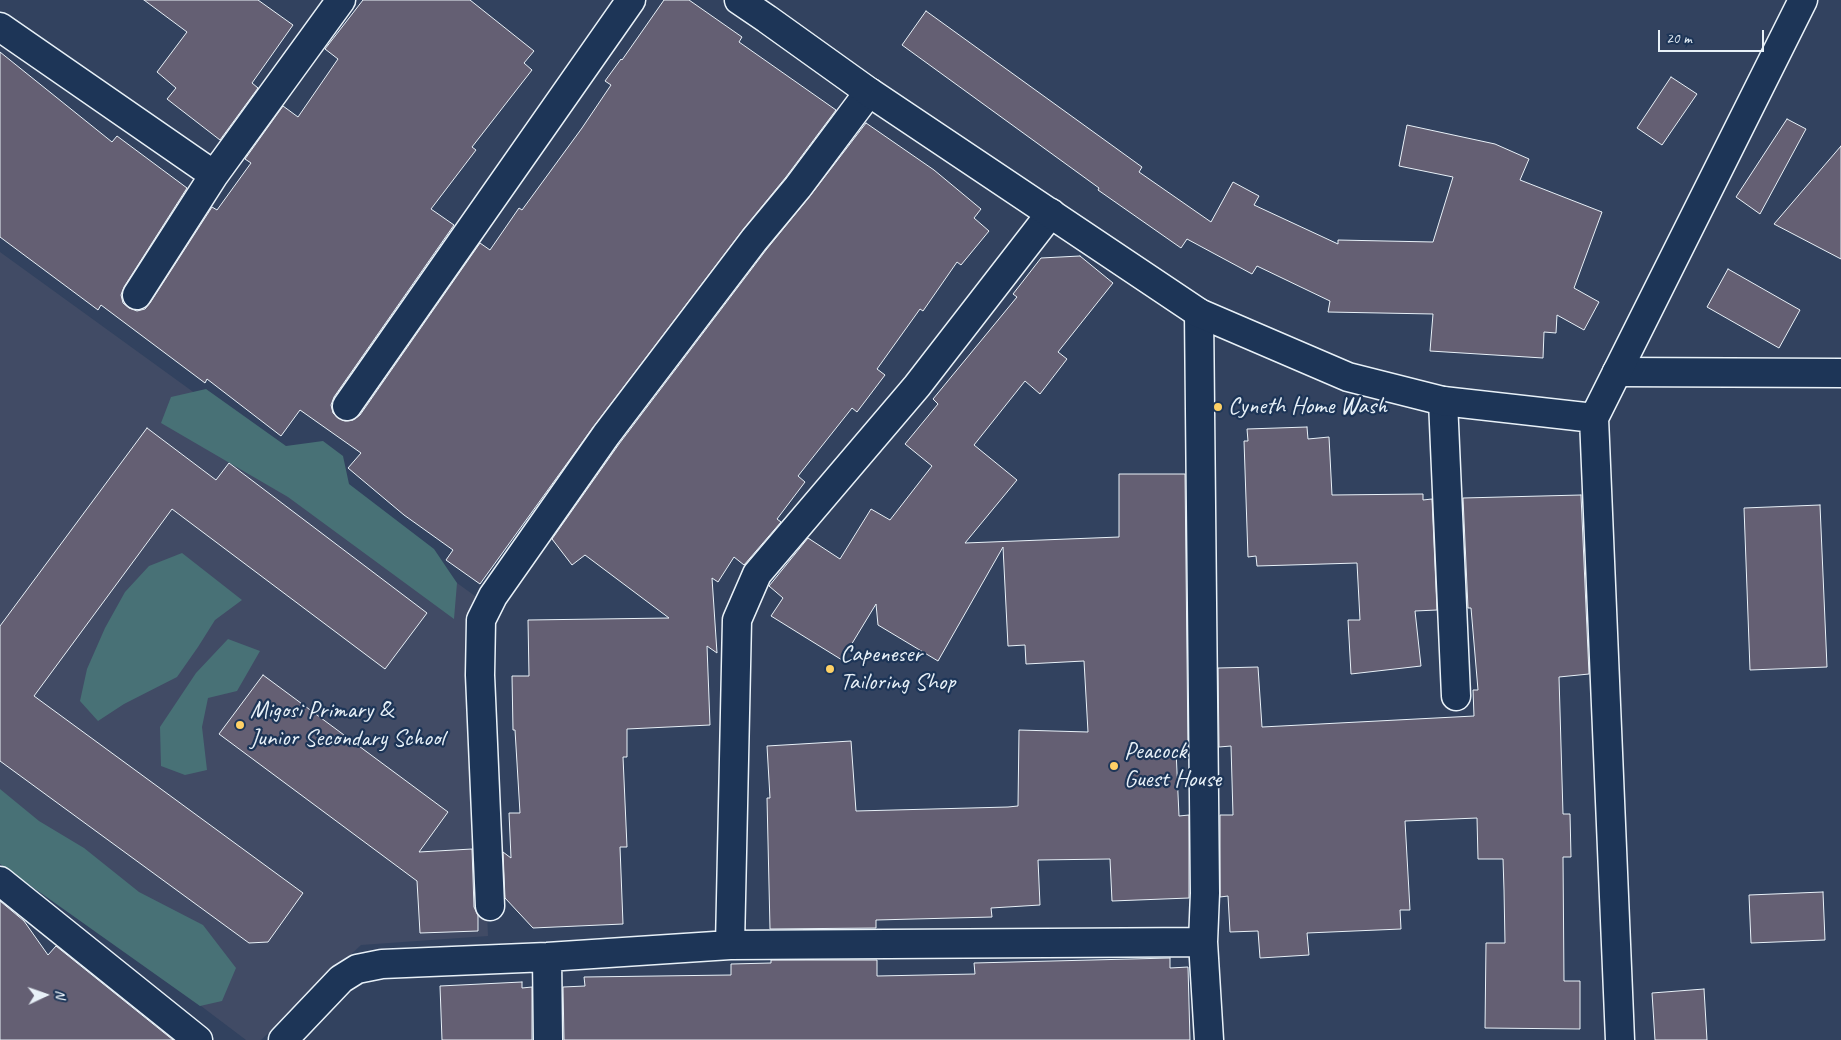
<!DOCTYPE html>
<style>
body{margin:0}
#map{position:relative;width:1841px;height:1040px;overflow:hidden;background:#32425f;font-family:Caveat,sans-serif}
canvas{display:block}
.north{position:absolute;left:20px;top:970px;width:50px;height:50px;-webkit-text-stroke:4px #1d3557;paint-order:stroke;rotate:87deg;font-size:14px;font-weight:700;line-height:20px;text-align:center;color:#e8f1f8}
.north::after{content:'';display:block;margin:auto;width:18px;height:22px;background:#e8f1f8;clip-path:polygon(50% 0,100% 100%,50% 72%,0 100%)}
.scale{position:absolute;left:1658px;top:30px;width:106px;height:22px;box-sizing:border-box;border:2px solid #e8f1f8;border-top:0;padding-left:6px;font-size:15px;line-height:18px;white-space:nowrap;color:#e8f1f8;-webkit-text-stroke:4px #1d3557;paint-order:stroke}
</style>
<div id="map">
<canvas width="1841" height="1040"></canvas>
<div class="north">N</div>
<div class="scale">20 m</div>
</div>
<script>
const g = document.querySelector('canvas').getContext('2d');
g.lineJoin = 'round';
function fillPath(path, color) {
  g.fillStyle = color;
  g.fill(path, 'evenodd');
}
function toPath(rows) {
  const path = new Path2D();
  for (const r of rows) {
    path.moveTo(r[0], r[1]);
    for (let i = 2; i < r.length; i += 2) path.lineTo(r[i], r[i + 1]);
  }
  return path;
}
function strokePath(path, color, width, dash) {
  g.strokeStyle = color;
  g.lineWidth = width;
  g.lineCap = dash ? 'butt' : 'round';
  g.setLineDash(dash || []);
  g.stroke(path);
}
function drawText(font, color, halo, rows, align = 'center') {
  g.font = font + ' Caveat,sans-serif';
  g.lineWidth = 4.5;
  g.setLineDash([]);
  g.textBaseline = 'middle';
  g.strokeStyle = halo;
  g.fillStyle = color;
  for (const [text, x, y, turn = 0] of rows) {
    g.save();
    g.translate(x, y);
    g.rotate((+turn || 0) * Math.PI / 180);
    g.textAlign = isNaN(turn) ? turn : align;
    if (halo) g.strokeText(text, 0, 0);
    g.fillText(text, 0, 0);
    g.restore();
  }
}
fillPath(toPath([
 [0,252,475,596,488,936,361,945,261,1040,246,1040,0,854]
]), '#414b65');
fillPath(toPath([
 [206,389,286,446,323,441,343,456,349,484,434,549,457,583,454,619,288,497,161,423,171,397],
 [182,553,242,600,215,620,198,647,177,677,124,704,98,721,80,701,87,669,105,628,125,592,149,566],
 [228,639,260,651,237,691,208,698,202,727,207,770,185,775,161,766,160,727,196,673],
 [0,789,39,821,84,848,139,892,203,925,236,968,222,1001,200,1006,0,864]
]), '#487176');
const building = toPath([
 [144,0,258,0,293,25,252,83,258,88,220,140,167,99,176,88,157,72,187,32,144,0],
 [363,0,470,0,534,51,524,63,532,70,472,147,476,150,431,209,454,225,334,397,331,405,333,413,338,418,345,421,353,420,360,415,480,243,490,250,519,208,522,210,582,128,611,85,605,81,621,59,622,60,664,0,689,0,742,37,739,42,836,110,786,177,742,231,594,426,480,584,446,560,453,550,404,515,348,468,361,453,300,410,281,436,207,379,205,383,101,305,98,310,0,237,0,52,112,142,117,136,187,188,124,287,121,295,123,303,129,308,137,311,145,309,150,303,212,207,217,210,251,163,245,159,283,106,298,117,338,59,325,49,363,0],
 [926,11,1142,167,1139,172,1211,222,1233,182,1259,196,1254,205,1338,244,1338,240,1433,242,1453,177,1399,166,1407,125,1495,144,1529,159,1520,180,1602,212,1574,288,1599,302,1584,330,1557,315,1556,333,1544,332,1543,358,1430,351,1433,314,1328,312,1330,301,1257,266,1252,274,1187,239,1181,248,1098,190,1099,188,902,45,926,11],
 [1671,77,1697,94,1662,145,1637,128,1671,77],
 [1787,119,1806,129,1760,214,1736,197,1787,119],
 [866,123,934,170,981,209,974,218,989,231,961,265,957,262,923,311,920,309,877,369,885,375,857,412,852,408,798,476,805,482,777,519,781,522,744,565,734,557,718,582,712,578,717,653,707,646,710,725,627,729,627,757,623,757,627,847,620,847,623,924,533,928,505,898,503,852,511,858,509,813,520,813,515,730,513,730,512,676,529,676,528,620,669,618,585,555,572,565,552,539,619,444,766,250,810,196,866,123],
 [1841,146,1841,259,1774,224,1841,146],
 [1080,256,1113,283,1058,352,1067,359,1040,394,1025,381,974,445,1017,480,965,543,1119,537,1119,474,1185,474,1188,749,1176,750,1179,816,1189,815,1189,898,1112,901,1110,859,1038,860,1040,905,991,908,992,917,876,920,876,928,770,929,767,798,770,798,767,746,851,741,856,811,1008,807,1018,806,1019,730,1088,732,1084,661,1026,664,1025,645,1008,646,1003,547,938,661,878,625,876,604,842,660,771,616,783,598,769,586,808,538,840,559,871,509,890,520,932,466,905,444,938,404,933,399,1017,297,1013,294,1041,258,1080,256],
 [1728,269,1800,310,1779,348,1707,307,1728,269],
 [1307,427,1308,439,1329,437,1332,495,1423,494,1423,500,1432,499,1437,610,1415,611,1421,666,1351,674,1348,620,1360,620,1357,563,1257,566,1256,556,1248,557,1244,441,1248,441,1247,429,1307,427],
 [147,428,216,480,229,463,427,613,385,669,172,509,34,696,303,893,268,942,249,943,0,761,0,626,147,428],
 [1581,495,1589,674,1559,677,1563,814,1570,814,1571,857,1563,857,1564,981,1580,981,1580,1029,1485,1028,1486,943,1505,943,1504,890,1503,859,1478,859,1477,818,1405,821,1410,910,1400,910,1401,929,1307,933,1309,955,1260,958,1258,931,1230,932,1228,896,1220,897,1220,815,1233,815,1231,746,1219,747,1218,668,1258,667,1262,727,1474,716,1473,690,1478,690,1471,608,1468,608,1463,498,1581,495],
 [1820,505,1827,667,1750,670,1744,508,1820,505],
 [263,675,448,812,419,852,472,849,474,907,478,915,478,931,420,933,417,881,219,734,263,675],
 [1823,892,1825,940,1751,943,1749,895,1823,892],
 [0,901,24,921,48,955,56,946,173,1040,0,1040,0,901],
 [1170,958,1170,968,1188,967,1190,1040,564,1040,563,987,585,986,584,977,731,975,731,964,771,963,771,960,877,960,877,976,975,974,974,963,1170,958],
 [522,982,522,988,532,987,532,1040,442,1040,440,986,522,982],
 [1704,989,1707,1040,1655,1040,1652,993,1704,989]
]);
fillPath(building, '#645f73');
strokePath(building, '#e8f1f8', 1);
const street = toPath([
 [0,27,214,175],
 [137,295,214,175,341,0],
 [1199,313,1205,893,1203,942,1209,1040],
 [1617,372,1841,373],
 [1443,401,1456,696],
 [347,406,631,0],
 [0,881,198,1040],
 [490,906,480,675,481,620,493,596,606,435,754,240,798,187,869,92],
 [730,945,1203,942],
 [547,957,548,1040],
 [283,1040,341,979,357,969,382,964,547,957,730,945,737,620,757,574,917,386,1051,213]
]);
const secondary = toPath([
 [739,0,767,19,869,92,1199,313,1348,377,1443,401,1594,418],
 [1620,1040,1594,418,1803,0]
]);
strokePath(street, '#e8f1f8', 31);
strokePath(secondary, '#e8f1f8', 31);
strokePath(street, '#1d3557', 28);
strokePath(secondary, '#1d3557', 28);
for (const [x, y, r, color] of [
 [1218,407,5,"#ffd166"],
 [830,669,5,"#ffd166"],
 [240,725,5,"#ffd166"],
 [1114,766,5,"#ffd166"]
]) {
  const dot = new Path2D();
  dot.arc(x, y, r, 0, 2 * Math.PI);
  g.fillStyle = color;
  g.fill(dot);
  strokePath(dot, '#1d3557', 2);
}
drawText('24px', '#e8f1f8', '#1d3557', [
 ["Cyneth Home Wash",1228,407],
 ["Capeneser",840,655],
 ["Tailoring Shop",840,683],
 ["Migosi Primary &",250,711],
 ["Junior Secondary School",250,739],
 ["Peacock",1124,752],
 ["Guest House",1124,780]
], 'left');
</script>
